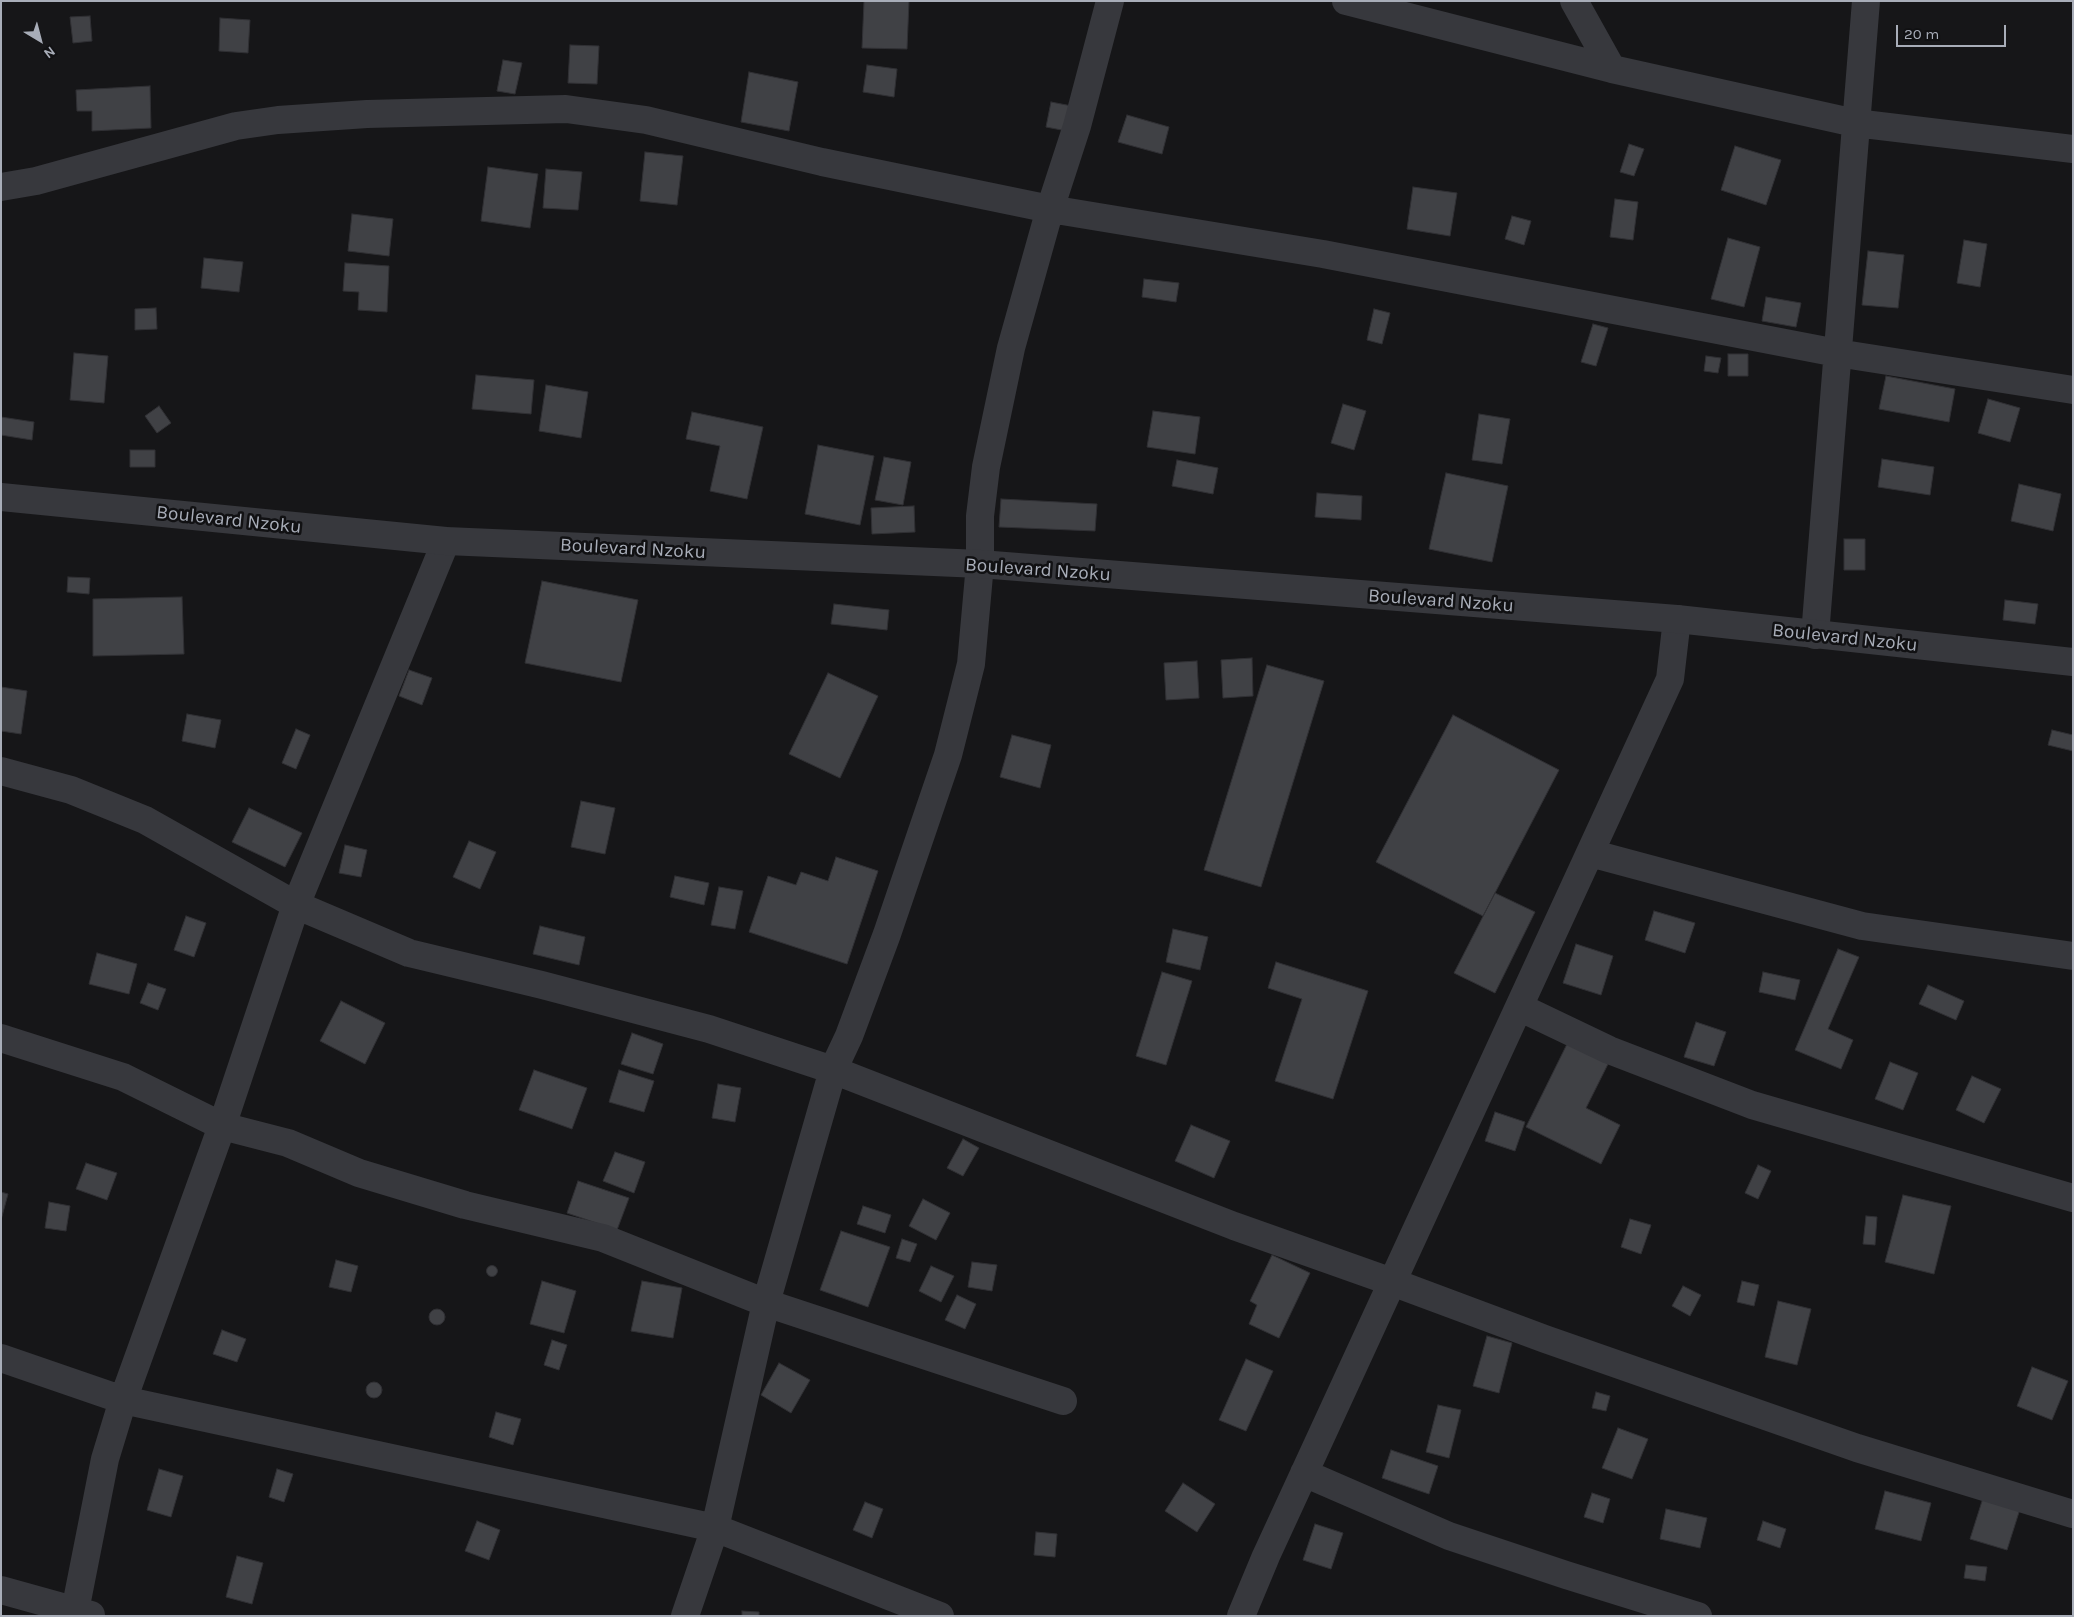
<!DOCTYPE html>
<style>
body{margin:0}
#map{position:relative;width:2074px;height:1617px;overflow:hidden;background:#161618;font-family:Karla,sans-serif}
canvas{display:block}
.frame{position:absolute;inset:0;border:2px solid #a8adb8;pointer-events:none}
.north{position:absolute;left:15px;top:15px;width:50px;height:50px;-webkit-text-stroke:4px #111113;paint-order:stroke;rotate:143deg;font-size:14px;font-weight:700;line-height:20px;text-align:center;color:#a8adb8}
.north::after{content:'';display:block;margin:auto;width:18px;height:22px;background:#a8adb8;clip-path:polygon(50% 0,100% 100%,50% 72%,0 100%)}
.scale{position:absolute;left:1896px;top:25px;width:110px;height:22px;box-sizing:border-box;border:2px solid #a8adb8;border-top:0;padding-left:6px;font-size:15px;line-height:18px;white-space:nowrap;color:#a8adb8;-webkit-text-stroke:4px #111113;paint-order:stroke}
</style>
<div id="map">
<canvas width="2074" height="1617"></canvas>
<div class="frame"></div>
<div class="north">N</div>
<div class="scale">20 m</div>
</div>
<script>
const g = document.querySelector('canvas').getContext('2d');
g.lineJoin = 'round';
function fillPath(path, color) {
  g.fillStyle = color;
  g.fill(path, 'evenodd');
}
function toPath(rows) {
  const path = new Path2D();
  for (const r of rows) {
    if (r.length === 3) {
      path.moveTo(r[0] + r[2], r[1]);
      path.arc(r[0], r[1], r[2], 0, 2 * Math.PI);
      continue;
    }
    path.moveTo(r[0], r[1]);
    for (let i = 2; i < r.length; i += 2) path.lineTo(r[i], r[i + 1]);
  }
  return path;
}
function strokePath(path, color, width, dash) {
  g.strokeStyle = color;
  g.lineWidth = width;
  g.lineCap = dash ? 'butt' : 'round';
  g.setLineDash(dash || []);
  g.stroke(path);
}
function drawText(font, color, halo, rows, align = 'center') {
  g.font = font + ' Karla,sans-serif';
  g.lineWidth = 5;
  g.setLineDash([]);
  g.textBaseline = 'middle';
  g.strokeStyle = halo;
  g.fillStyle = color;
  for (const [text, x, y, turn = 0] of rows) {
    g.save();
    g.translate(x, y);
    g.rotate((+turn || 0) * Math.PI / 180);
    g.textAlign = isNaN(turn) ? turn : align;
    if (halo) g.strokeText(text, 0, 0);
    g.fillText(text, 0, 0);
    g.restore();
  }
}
const building = toPath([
 [864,1,909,1,907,49,862,48,864,1],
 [90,16,92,41,73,43,70,17,90,16],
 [220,18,250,20,248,53,219,51,220,18],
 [570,45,599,46,597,84,568,83,570,45],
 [503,60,522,63,515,94,497,91,503,60],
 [867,65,897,69,894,97,863,92,867,65],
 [749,72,798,82,789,131,741,122,749,72],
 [150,86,151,128,92,131,92,111,77,111,76,90,150,86],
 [1051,102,1077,107,1072,132,1046,127,1051,102],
 [1127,115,1169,127,1162,154,1118,142,1127,115],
 [1629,144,1644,149,1634,176,1620,172,1629,144],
 [1735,146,1781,160,1766,205,1721,190,1735,146],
 [645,152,683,156,677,205,640,201,645,152],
 [488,167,538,174,530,228,481,221,488,167],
 [546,169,582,172,578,210,543,208,546,169],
 [1413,187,1457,193,1450,236,1407,229,1413,187],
 [1615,199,1638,202,1633,240,1610,237,1615,199],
 [352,214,393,219,389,256,348,251,352,214],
 [1512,216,1531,221,1524,245,1505,239,1512,216],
 [1728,238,1760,247,1744,307,1711,299,1728,238],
 [1964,240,1987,244,1980,287,1957,283,1964,240],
 [1868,251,1904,255,1898,308,1862,305,1868,251],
 [204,258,243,262,239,292,201,288,204,258],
 [345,263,389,266,387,312,358,310,359,292,343,291,345,263],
 [1144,279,1179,283,1176,302,1142,297,1144,279],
 [1766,297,1801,303,1796,327,1762,321,1766,297],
 [156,308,157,329,135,330,135,309,156,308],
 [1374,309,1390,313,1382,344,1367,340,1374,309],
 [1593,324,1608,328,1596,366,1581,362,1593,324],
 [74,353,108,356,104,403,70,400,74,353],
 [1728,354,1748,354,1748,376,1728,376,1728,354],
 [1706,356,1721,358,1718,373,1704,371,1706,356],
 [476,375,534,380,531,414,472,409,476,375],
 [1886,376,1955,389,1949,422,1879,409,1886,376],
 [546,385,588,392,581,438,539,431,546,385],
 [1988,399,2020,408,2010,442,1978,433,1988,399],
 [1343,404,1366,411,1354,450,1331,443,1343,404],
 [159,406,171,423,157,433,145,416,159,406],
 [1153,411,1200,417,1195,454,1147,447,1153,411],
 [692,412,763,427,747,499,710,491,720,446,686,439,692,412],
 [1479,414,1510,419,1502,464,1472,460,1479,414],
 [1,417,34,422,32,440,1,435,1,417],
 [818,445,874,456,860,525,805,514,818,445],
 [130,450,155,450,155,467,130,467,130,450],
 [884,457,911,462,903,505,875,500,884,457],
 [1882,459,1934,467,1930,495,1878,487,1882,459],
 [1177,460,1218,468,1213,494,1172,486,1177,460],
 [1446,473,1508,486,1492,562,1429,549,1446,473],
 [2019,484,2061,494,2053,531,2011,521,2019,484],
 [1317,493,1362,496,1361,520,1315,517,1317,493],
 [1001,499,1097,504,1095,531,999,527,1001,499],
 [914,506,915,532,872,534,871,508,914,506],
 [1844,539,1865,539,1865,570,1844,570,1844,539],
 [68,577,90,578,89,594,67,592,68,577],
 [542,581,638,600,621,682,525,663,542,581],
 [182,597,184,654,93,656,93,599,182,597],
 [2005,600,2038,604,2035,624,2003,620,2005,600],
 [834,604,889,610,887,630,831,624,834,604],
 [1252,658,1253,696,1223,698,1221,660,1252,658],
 [1197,661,1199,698,1166,700,1164,663,1197,661],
 [1267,665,1324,681,1261,887,1204,870,1267,665],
 [409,670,432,678,422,705,399,696,409,670],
 [828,673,878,696,840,778,789,754,828,673],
 [1,687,27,691,21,734,1,731,1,687],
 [187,714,221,720,215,748,182,741,187,714],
 [1453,715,1559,770,1483,916,1376,862,1453,715],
 [296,729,310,735,296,769,282,763,296,729],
 [2052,730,2073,735,2073,751,2048,745,2052,730],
 [1012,735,1051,745,1040,788,1000,777,1012,735],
 [581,801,615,808,605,854,571,847,581,801],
 [249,808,302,833,285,867,232,842,249,808],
 [469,841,496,852,480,889,453,877,469,841],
 [345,845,367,850,361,877,339,873,345,845],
 [836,857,878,871,847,964,749,932,768,876,796,885,801,872,828,881,836,857],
 [675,876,709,883,704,905,670,897,675,876],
 [719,887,743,891,735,929,711,925,719,887],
 [1495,893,1535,912,1495,993,1454,973,1495,893],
 [1654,911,1695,923,1685,953,1645,940,1654,911],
 [186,916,206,923,194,957,174,950,186,916],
 [540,926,585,937,579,965,533,954,540,926],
 [1173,929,1208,937,1200,970,1166,962,1173,929],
 [1576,944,1613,956,1601,995,1563,983,1576,944],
 [1838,949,1859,957,1828,1029,1853,1040,1841,1069,1795,1050,1838,949],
 [97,953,137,964,129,994,89,984,97,953],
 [1276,962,1368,991,1333,1099,1275,1081,1302,999,1268,988,1276,962],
 [1162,972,1192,981,1166,1065,1136,1056,1162,972],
 [1763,972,1800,980,1795,1000,1759,992,1763,972],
 [148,983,166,989,158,1010,140,1003,148,983],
 [1928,985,1964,1001,1956,1020,1919,1004,1928,985],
 [341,1001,385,1023,365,1064,320,1041,341,1001],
 [1696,1022,1726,1032,1714,1066,1684,1057,1696,1022],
 [632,1033,663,1044,653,1074,621,1064,632,1033],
 [1569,1040,1610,1060,1586,1108,1620,1125,1601,1164,1526,1127,1569,1040],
 [1890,1062,1918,1073,1903,1110,1875,1099,1890,1062],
 [534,1070,587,1088,572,1129,519,1110,534,1070],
 [619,1070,654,1081,644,1112,609,1102,619,1070],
 [1972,1076,2001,1089,1984,1123,1956,1110,1972,1076],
 [718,1084,741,1088,735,1122,712,1118,718,1084],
 [1495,1112,1525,1122,1515,1151,1485,1141,1495,1112],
 [1191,1125,1230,1141,1214,1178,1175,1161,1191,1125],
 [963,1139,979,1148,963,1176,947,1168,963,1139],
 [615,1152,645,1162,634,1193,603,1181,615,1152],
 [86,1163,117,1173,107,1200,76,1189,86,1163],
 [1758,1165,1771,1171,1758,1199,1745,1193,1758,1165],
 [578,1181,629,1198,617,1230,567,1213,578,1181],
 [1,1192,8,1194,1,1220,1,1192],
 [1903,1195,1951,1206,1934,1274,1885,1262,1903,1195],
 [923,1199,950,1213,936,1240,909,1226,923,1199],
 [49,1202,70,1206,66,1231,45,1228,49,1202],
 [863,1206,891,1215,885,1233,857,1224,863,1206],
 [1866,1216,1877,1217,1875,1245,1863,1244,1866,1216],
 [1630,1219,1651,1225,1641,1254,1621,1247,1630,1219],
 [841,1231,890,1247,868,1307,820,1290,841,1231],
 [902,1239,917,1244,910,1262,896,1258,902,1239],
 [1272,1255,1310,1273,1279,1338,1249,1324,1257,1305,1250,1301,1272,1255],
 [336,1260,358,1266,351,1292,329,1287,336,1260],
 [972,1262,997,1265,992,1291,968,1287,972,1262],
 [492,1271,5.5],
 [931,1266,954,1276,941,1302,919,1291,931,1266],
 [542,1281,576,1291,564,1333,530,1324,542,1281],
 [642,1281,682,1288,673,1338,631,1331,642,1281],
 [1742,1281,1759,1285,1754,1306,1737,1302,1742,1281],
 [1683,1286,1701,1295,1690,1316,1672,1306,1683,1286],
 [957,1295,976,1304,965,1329,945,1320,957,1295],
 [1778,1301,1811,1309,1797,1365,1765,1357,1778,1301],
 [437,1317,8],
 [222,1330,246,1339,237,1362,213,1354,222,1330],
 [1487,1336,1512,1343,1499,1393,1473,1386,1487,1336],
 [552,1340,567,1345,559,1370,544,1365,552,1340],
 [1246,1359,1273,1371,1246,1431,1219,1420,1246,1359],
 [779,1363,810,1380,791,1413,761,1395,779,1363],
 [2032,1367,2068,1381,2052,1420,2017,1406,2032,1367],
 [374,1390,8],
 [1596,1392,1610,1396,1606,1411,1592,1408,1596,1392],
 [1438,1405,1461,1410,1449,1458,1426,1452,1438,1405],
 [496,1412,521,1419,513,1445,489,1437,496,1412],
 [1618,1428,1648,1439,1632,1479,1602,1468,1618,1428],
 [1391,1450,1438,1466,1429,1494,1382,1478,1391,1450],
 [159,1469,183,1476,171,1517,147,1510,159,1469],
 [277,1469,293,1474,284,1502,269,1497,277,1469],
 [1183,1483,1215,1504,1197,1532,1165,1511,1183,1483],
 [1885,1491,1931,1503,1921,1541,1875,1529,1885,1491],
 [1592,1493,1610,1499,1603,1523,1584,1517,1592,1493],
 [1983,1498,2020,1509,2007,1550,1970,1539,1983,1498],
 [865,1502,883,1509,872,1538,853,1530,865,1502],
 [1666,1509,1707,1518,1700,1548,1660,1539,1666,1509],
 [477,1521,500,1530,489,1560,465,1551,477,1521],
 [1763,1521,1786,1529,1780,1548,1757,1540,1763,1521],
 [1315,1524,1343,1533,1331,1569,1303,1560,1315,1524],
 [1036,1532,1057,1534,1055,1557,1034,1555,1036,1532],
 [237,1556,263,1563,252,1604,226,1597,237,1556],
 [1966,1565,1987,1567,1985,1581,1964,1578,1966,1565],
 [742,1611,759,1612,759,1616,742,1616,742,1611]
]);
fillPath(building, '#404145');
strokePath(building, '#303034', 1);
strokePath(toPath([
 [1346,1,1612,69,1855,123,2073,149],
 [1574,1,1612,69],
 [1,187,36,181,236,126,278,120,367,114,566,109,646,120,822,162,1050,209,1323,254,1837,353,2073,390],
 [1815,635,1866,1],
 [1,771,71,790,145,820,296,905,409,953,542,985,709,1029,833,1070,1234,1226,1392,1282,1545,1339,1857,1448,2073,1514],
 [1590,853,1862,926,2073,956],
 [1519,1007,1609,1050,1752,1105,2073,1198],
 [1,1038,123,1077,222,1126,288,1143,359,1173,465,1205,603,1238,766,1303,1063,1401],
 [1,1358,123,1400,715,1528,940,1616],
 [1304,1473,1449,1536,1566,1575,1698,1616],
 [1,1590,91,1615],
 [74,1616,105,1459,123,1400,222,1126,296,905,446,541],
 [685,1616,715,1528,766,1303,833,1070,849,1036,887,934,948,755,971,664,980,564,980,516,986,467,1011,348,1050,209,1077,126,1110,1],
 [1241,1616,1266,1556,1670,679,1677,619]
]), '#37383d', 28);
strokePath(toPath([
 [1,497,446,541,980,564,1677,619,2073,662]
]), '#37383d', 28);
drawText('19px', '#a8adb8', '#111113', [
 ["Boulevard Nzoku",229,520,6],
 ["Boulevard Nzoku",633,549,3],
 ["Boulevard Nzoku",1038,570,4],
 ["Boulevard Nzoku",1441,601,4],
 ["Boulevard Nzoku",1845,638,6]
]);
</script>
